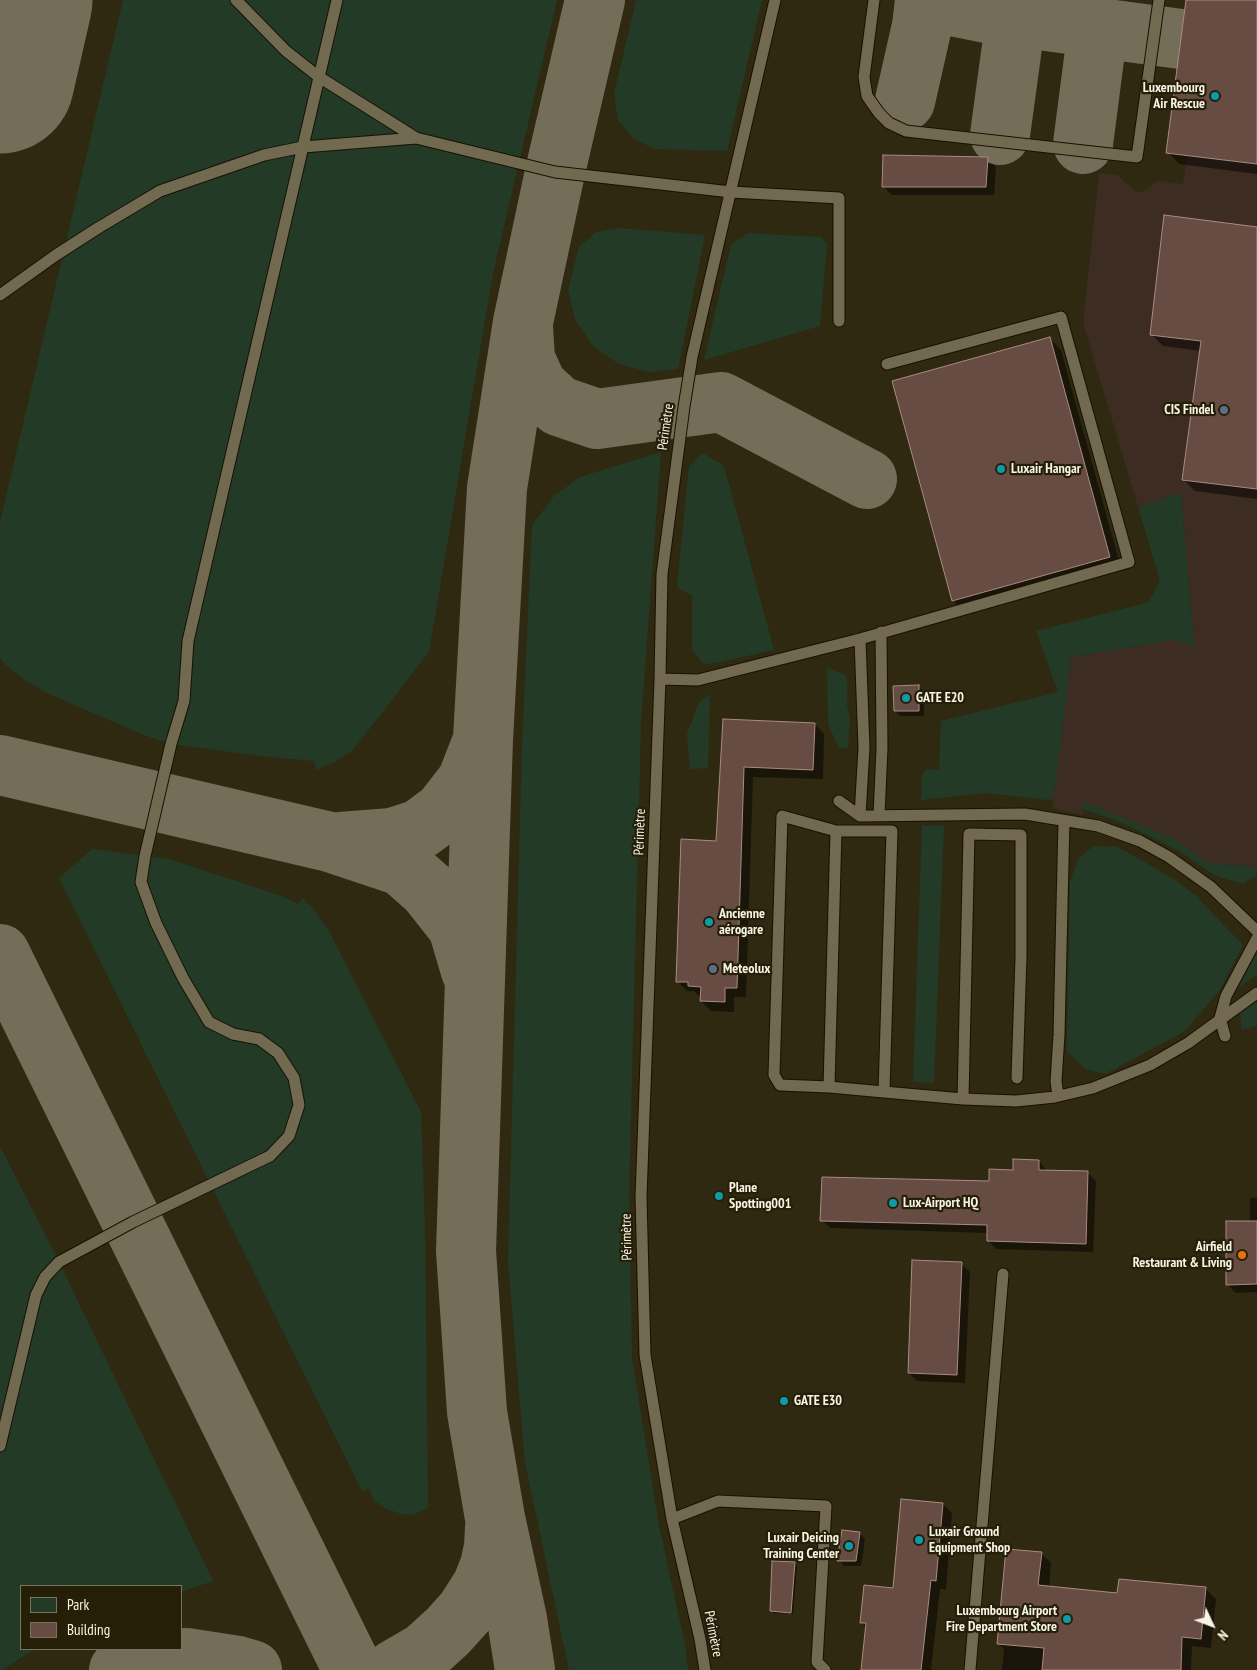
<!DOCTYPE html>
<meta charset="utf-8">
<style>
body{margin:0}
#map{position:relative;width:1257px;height:1670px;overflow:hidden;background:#2f2911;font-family:"PT Sans Narrow",sans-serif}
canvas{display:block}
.legend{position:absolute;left:20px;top:1585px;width:162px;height:65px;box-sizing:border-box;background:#251f07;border:1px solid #797460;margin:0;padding:6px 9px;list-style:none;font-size:15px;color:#f8f4e5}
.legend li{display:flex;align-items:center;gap:10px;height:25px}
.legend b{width:25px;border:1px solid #797460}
.north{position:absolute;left:1187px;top:1600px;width:50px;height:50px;-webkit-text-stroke:4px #251f07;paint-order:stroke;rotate:133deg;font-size:14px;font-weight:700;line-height:20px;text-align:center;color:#f8f4e5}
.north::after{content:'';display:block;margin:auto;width:18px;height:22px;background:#f8f4e5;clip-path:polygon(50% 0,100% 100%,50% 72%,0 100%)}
</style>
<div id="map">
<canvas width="1257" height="1670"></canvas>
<ul class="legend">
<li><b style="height:14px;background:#233b26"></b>Park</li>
<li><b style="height:14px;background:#674c44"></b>Building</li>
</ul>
<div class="north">N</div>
</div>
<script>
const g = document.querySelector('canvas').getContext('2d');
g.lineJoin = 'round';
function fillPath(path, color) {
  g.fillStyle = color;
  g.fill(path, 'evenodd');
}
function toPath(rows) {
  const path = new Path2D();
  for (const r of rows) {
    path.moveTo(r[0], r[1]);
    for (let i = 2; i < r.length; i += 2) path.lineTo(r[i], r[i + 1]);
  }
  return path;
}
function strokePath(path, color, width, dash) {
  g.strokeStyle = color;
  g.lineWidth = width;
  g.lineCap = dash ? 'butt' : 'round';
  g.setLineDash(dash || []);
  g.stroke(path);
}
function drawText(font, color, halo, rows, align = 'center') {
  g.font = font + ' "PT Sans Narrow",sans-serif';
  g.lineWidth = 4.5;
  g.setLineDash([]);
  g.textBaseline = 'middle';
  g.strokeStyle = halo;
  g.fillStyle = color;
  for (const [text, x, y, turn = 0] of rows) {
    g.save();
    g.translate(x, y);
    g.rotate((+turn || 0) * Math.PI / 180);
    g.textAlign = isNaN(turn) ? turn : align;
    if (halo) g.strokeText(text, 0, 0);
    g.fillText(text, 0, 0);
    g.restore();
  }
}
fillPath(toPath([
 [1257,0,1257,867,1209,863,1174,839,1082,802,1083,815,1053,808,1053,799,1048,800,1054,796,1071,657,1174,640,1194,646,1181,493,1138,507,1083,323,1099,173,1117,175,1135,191,1143,192,1158,181,1183,184,1187,155]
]), '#3d2c22');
fillPath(toPath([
 [123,0,557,0,493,273,429,652,353,750,335,762,316,770,314,761,261,756,171,744,144,735,47,693,25,680,5,664,0,658,0,522],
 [636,0,762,0,727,151,655,149,634,139,618,120,614,94],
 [619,228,705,235,678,369,649,372,619,364,593,346,575,319,568,290,579,247,596,232],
 [748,233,821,237,827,244,820,326,704,360,731,245],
 [661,452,641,723,629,1193,632,1358,659,1526,685,1644,688,1670,569,1670,525,1463,508,1262,522,747,532,525,554,496,580,477],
 [703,453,724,466,774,650,716,663,704,664,692,650,692,596,677,587,689,466],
 [1181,493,1194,647,1174,640,1071,657,1054,796,1048,800,985,793,921,800,922,775,926,769,939,770,941,721,1058,692,1036,631,1146,603,1151,598,1160,581,1138,507],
 [827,667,847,676,847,706,850,718,848,748,839,748,828,724],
 [710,694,708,768,690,769,687,734,699,702],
 [1082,801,1174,839,1209,863,1257,867,1256,876,1243,884,1216,876,1176,849,1120,822,1083,809],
 [944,825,934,1083,913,1082,922,826],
 [1094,846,1118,847,1174,879,1195,895,1243,945,1219,991,1185,1031,1105,1074,1085,1069,1067,1051,1070,882,1078,859],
 [92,849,169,859,282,896,298,904,303,898,316,912,330,933,421,1112,425,1229,428,1508,413,1515,401,1514,384,1508,374,1500,369,1489,362,1491,59,878],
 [1257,953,1257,975,1238,988],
 [1257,1002,1257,1026,1242,1030,1240,1013],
 [0,1146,59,1262,213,1581,181,1592,181,1586,21,1586,21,1649,35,1649,2,1670,0,1670]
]), '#233b26');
fillPath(toPath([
 [1187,0,1257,0,1257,174,1179,164,1168,152],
 [987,159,996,167,994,195,892,195,883,186],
 [1257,229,1257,499,1195,491,1183,479,1201,351,1163,346,1152,335],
 [1050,339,1061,350,1121,568,964,612,953,600],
 [919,687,924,692,924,716,900,716,895,711],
 [724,721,815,724,824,734,823,779,753,777,746,997,734,997,734,1012,711,1011,701,1001,702,996,699,996,694,991,687,991,677,981,717,842],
 [1039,1161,1047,1171,1087,1172,1096,1181,1093,1252,996,1249,988,1240,988,1233,830,1228,822,1220,990,1183],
 [1250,1198,1257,1198,1257,1292,1236,1293,1227,1284,1250,1222],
 [961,1264,970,1272,965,1383,917,1381,909,1373],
 [943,1504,952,1513,946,1589,940,1589,931,1670,862,1670,866,1628,861,1622,894,1589],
 [859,1533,865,1539,861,1566,844,1566,839,1560],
 [1041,1553,1051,1563,1049,1588,1118,1594,1120,1580,1206,1589,1216,1599,1211,1648,1192,1646,1191,1670,1002,1670,1004,1649,998,1643],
 [795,1563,797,1566,793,1614,774,1613,772,1611]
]), '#0007');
strokePath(toPath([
 [943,0,952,6,987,13,1181,39],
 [905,101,922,26,925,0],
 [1000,135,1016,17],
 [1083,144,1098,28],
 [523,327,525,359,537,386,559,406,597,419,721,402,867,479],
 [0,765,330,842,402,866,428,889,458,927,471,971],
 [340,842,392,838,420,829,443,812,467,781,481,745],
 [0,954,353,1670],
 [119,1670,134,1666,186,1658,238,1666,252,1670],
 [394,1670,425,1652,448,1631,466,1611,482,1586,490,1566,494,1547,495,1527],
 [525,1670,517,1619,495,1518,477,1412,466,1251,483,739,497,488,523,322,555,172,595,0]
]), '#746e59', 60);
strokePath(toPath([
 [0,79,18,0]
]), '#746e59', 149);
const building = toPath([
 [1186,0,1257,0,1257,164,1166,153,1186,0],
 [883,155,988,157,986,187,882,187,883,155],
 [1164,215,1257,227,1257,489,1182,480,1201,341,1150,335,1164,215],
 [1050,337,1110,557,952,601,892,381,1050,337],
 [919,685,919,711,894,711,893,686,919,685],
 [723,719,815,723,813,770,744,767,737,988,725,988,725,1002,700,1001,701,987,688,986,688,982,676,982,681,839,716,841,723,719],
 [1013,1159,1039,1160,1039,1170,1088,1171,1086,1244,987,1241,987,1225,820,1221,822,1177,989,1181,989,1169,1013,1170,1013,1159],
 [1226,1221,1257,1221,1257,1284,1226,1285,1226,1221],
 [912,1260,962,1262,957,1375,908,1373,912,1260],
 [901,1499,943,1503,936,1581,931,1580,921,1670,861,1670,866,1623,860,1623,864,1585,893,1588,901,1499],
 [842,1530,860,1532,856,1561,837,1561,842,1530],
 [1006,1549,1042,1552,1038,1585,1117,1593,1119,1579,1206,1587,1201,1639,1182,1637,1181,1670,1042,1670,1044,1648,997,1644,1006,1549],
 [772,1561,795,1562,791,1613,770,1611,772,1561]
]);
fillPath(building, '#674c44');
strokePath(building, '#a98b82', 1);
const service = toPath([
 [236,0,286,51,319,77,416,138,555,172,731,192,839,198,839,321],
 [874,0,864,77,867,96,879,113,889,123,906,131,1137,157,1159,0],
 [0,295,56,255,98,228,160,191,264,155,303,147,416,138],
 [860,639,864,748,860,816],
 [660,679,698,680,860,639,1129,562,1061,317,887,364],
 [839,801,860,816,1025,814,1098,826,1140,841,1169,857,1211,887,1257,931],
 [879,816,882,748,881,632],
 [1225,1036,1220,1018,1226,996,1257,938],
 [829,1087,836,831],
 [884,1092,892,831,836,831,782,816,774,1075,780,1085,829,1087,884,1092,963,1099,1016,1101,1055,1097,1093,1088,1150,1065,1188,1043,1257,993],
 [1058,1096,1056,1081,1059,1035,1064,821],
 [963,1099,969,834,1021,835,1021,957,1017,1078],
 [0,1446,36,1295,45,1277,59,1262,133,1222,270,1156,289,1136,299,1105,294,1078,278,1053,259,1039,233,1034,209,1022,183,978,156,923,141,882,145,856,171,744,184,701,188,641,337,0],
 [672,1519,718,1501,826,1506,817,1662,825,1670],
 [705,1670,700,1639,672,1519,645,1355,641,1197,660,679,662,574,684,407,692,357,775,0],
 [970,1670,1003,1274]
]);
strokePath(service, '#171100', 13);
strokePath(service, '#716a50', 11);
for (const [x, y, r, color] of [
 [1215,96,5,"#0f9aa8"],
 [1224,410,5,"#5c6f8a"],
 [1001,469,5,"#0f9aa8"],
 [906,698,5,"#0f9aa8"],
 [709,922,5,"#0f9aa8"],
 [713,969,5,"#5c6f8a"],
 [719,1196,5,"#0f9aa8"],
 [893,1203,5,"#0f9aa8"],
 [1242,1255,5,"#e8710a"],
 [784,1401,5,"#0f9aa8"],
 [919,1540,5,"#0f9aa8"],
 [849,1546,5,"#0f9aa8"],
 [1067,1619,5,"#0f9aa8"]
]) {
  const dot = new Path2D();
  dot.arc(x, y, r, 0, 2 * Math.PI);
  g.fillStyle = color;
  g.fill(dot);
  strokePath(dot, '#251f07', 2);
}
drawText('bold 14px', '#f8f4e5', '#251f07', [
 ["Luxembourg",1205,88,"right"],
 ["Air Rescue",1205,104,"right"],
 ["CIS Findel",1214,410,"right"],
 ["Luxair Hangar",1011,469],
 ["GATE E20",916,698],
 ["Ancienne",719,914],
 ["aérogare",719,930],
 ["Meteolux",723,969],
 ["Plane",729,1188],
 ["Spotting001",729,1204],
 ["Lux-Airport HQ",903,1203],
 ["Airfield",1232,1247,"right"],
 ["Restaurant & Living",1232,1263,"right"],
 ["GATE E30",794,1401],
 ["Luxair Ground",929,1532],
 ["Equipment Shop",929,1548],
 ["Luxair Deicing",839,1538,"right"],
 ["Training Center",839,1554,"right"],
 ["Luxembourg Airport",1057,1611,"right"],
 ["Fire Department Store",1057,1627,"right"]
], 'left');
drawText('14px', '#f8f4e5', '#251f07', [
 ["Périmètre",666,427,-82],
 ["Périmètre",640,832,-88],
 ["Périmètre",627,1237,-91],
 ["Périmètre",713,1634,79]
]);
</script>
